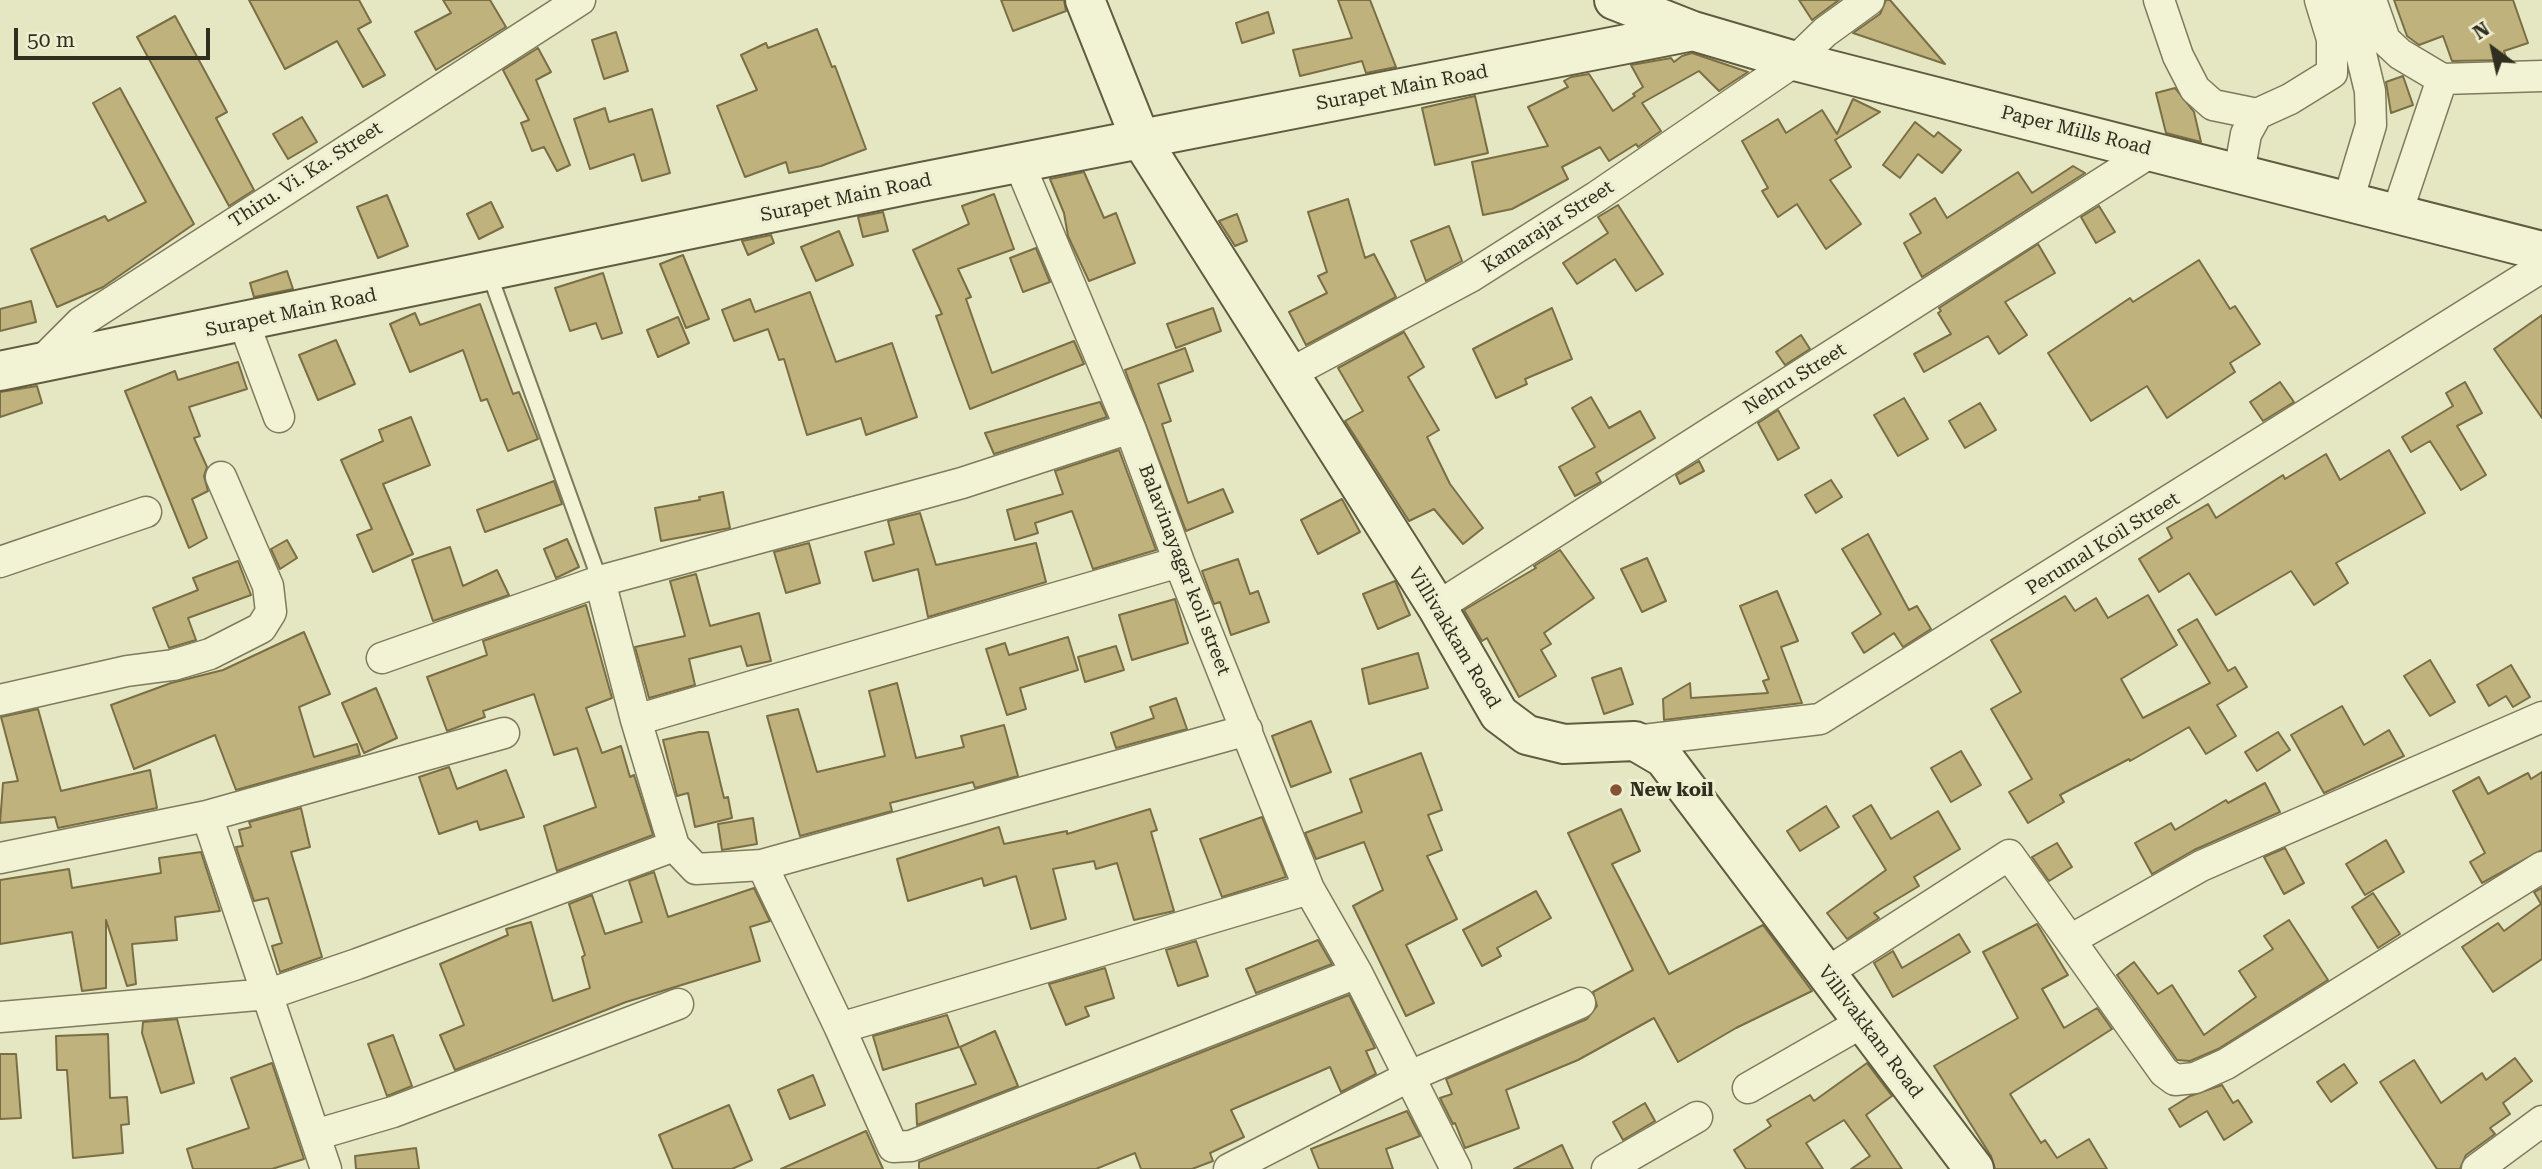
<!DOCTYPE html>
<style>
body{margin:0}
#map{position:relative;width:2542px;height:1169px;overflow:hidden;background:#e4e7c2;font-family:"Roboto Serif",serif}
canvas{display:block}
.north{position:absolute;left:2458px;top:14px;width:70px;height:70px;-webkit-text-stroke:5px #edefd0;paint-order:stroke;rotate:327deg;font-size:19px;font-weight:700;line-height:28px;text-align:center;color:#302e1e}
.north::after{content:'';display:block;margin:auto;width:24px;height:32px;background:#302e1e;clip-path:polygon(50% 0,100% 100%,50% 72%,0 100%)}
.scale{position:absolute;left:14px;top:28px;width:196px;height:32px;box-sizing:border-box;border:4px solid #302e1e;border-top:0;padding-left:9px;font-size:21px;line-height:24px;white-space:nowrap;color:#302e1e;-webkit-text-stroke:5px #edefd0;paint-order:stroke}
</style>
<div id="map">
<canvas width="2542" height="1169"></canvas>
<div class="north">N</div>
<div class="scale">50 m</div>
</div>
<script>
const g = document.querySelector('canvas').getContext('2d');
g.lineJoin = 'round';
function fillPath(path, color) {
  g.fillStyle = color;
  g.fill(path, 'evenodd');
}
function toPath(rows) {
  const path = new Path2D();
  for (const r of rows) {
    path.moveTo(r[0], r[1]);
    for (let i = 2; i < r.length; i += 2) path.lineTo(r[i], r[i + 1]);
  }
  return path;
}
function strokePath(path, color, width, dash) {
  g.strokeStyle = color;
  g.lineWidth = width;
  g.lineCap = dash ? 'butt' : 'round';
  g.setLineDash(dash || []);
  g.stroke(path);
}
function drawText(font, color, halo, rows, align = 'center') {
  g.font = font + ' "Roboto Serif",serif';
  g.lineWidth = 6;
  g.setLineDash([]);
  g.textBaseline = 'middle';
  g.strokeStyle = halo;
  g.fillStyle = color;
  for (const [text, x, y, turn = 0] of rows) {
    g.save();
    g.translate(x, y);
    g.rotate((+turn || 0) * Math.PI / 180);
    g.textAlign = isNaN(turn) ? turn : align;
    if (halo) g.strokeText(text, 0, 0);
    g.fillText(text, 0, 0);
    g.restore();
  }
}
const building = toPath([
 [249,0,359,0,371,22,358,29,385,75,363,87,337,41,285,69,249,0],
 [443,0,490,0,506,27,436,70,415,32,451,13,443,0],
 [1001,0,1064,0,1066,11,1013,31,1001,0],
 [1338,0,1370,0,1396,67,1366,73,1362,61,1300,76,1293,50,1352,38,1338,0],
 [1799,0,1839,0,1812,20,1799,0],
 [1886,0,1890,0,1945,64,1853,33,1880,14,1886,0],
 [2394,0,2513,0,2528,43,2504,51,2507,60,2452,61,2443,36,2419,45,2407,36,2394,0],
 [1268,12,1274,33,1242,43,1236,23,1268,12],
 [175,16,227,112,216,118,254,190,229,206,137,37,175,16],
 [817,29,832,67,835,66,866,149,821,166,789,173,786,162,745,177,717,106,757,90,741,55,766,43,768,48,817,29],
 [616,32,628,71,604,79,592,40,616,32],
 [538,48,551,72,536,80,570,165,557,171,544,147,532,151,521,123,529,120,503,70,538,48],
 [1692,53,1748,72,1719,91,1699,71,1642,103,1661,131,1638,147,1636,144,1609,161,1600,147,1562,167,1568,179,1512,209,1483,215,1472,162,1548,146,1528,107,1568,87,1564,81,1571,77,1589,74,1613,111,1635,96,1633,94,1643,87,1631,65,1671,58,1674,62,1682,56,1692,53],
 [2403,76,2413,105,2391,113,2386,82,2403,76],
 [120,88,194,224,103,287,57,307,31,249,105,216,108,221,146,202,93,103,120,88],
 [2175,88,2194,112,2201,142,2166,133,2156,93,2175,88],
 [1475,96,1488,153,1435,165,1422,108,1475,96],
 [1853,99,1880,112,1835,140,1851,167,1830,180,1861,224,1826,249,1797,204,1778,217,1762,191,1768,188,1742,141,1778,119,1786,133,1822,110,1837,134,1853,99],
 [605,108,609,122,652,109,670,173,642,181,634,154,590,169,574,119,605,108],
 [302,117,317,142,288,159,273,134,302,117],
 [1915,122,1934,137,1938,132,1961,150,1942,173,1918,154,1900,178,1883,165,1915,122],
 [2073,166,2085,173,1922,277,1904,243,1921,233,1910,214,1935,198,1947,218,2018,172,2032,193,2073,166],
 [1084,172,1104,218,1116,213,1135,263,1089,281,1068,236,1064,213,1050,179,1084,172],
 [994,194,1014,249,958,269,971,297,966,299,992,373,1074,341,1084,364,970,409,936,316,942,314,913,250,969,224,962,206,994,194],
 [387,195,408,246,378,258,357,207,387,195],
 [1348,199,1365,258,1374,254,1396,297,1306,345,1289,312,1327,293,1318,276,1327,272,1308,212,1348,199],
 [491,202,503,227,479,239,467,214,491,202],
 [1618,205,1663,274,1636,291,1615,259,1577,284,1563,263,1608,233,1598,217,1618,205],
 [2099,206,2115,232,2096,243,2081,217,2099,206],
 [883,212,888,231,863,237,858,217,883,212],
 [1237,214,1247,241,1235,246,1219,221,1237,214],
 [1449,226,1462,261,1426,281,1411,241,1449,226],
 [839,231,853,265,816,281,801,247,839,231],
 [771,235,774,243,748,255,742,241,771,235],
 [2038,244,2055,273,2005,302,2027,335,1999,354,1988,336,1924,372,1914,354,1951,334,1938,313,1941,311,1939,308,2038,244],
 [1036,248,1050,282,1023,292,1010,258,1036,248],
 [683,255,709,319,686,328,660,264,683,255],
 [2199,260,2230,309,2235,306,2260,344,2230,363,2235,372,2167,418,2147,386,2091,421,2048,353,2130,298,2133,302,2199,260],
 [287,271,293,289,254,297,250,283,287,271],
 [603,273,622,333,602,339,596,323,570,331,555,288,603,273],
 [810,292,836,362,892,343,917,417,866,435,861,418,807,435,784,359,779,360,768,329,734,341,722,310,750,299,755,312,810,292],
 [31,301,36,322,0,331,0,309,31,301],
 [480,304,513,394,519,392,538,439,508,451,487,399,481,401,463,350,410,372,390,324,415,313,420,325,480,304],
 [1213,308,1221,331,1176,348,1167,324,1213,308],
 [1552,308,1572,359,1525,379,1527,384,1496,398,1473,349,1552,308],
 [2542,315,2542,418,2494,349,2542,315],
 [678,317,689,343,658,357,647,330,678,317],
 [1404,332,1424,367,1408,377,1439,430,1427,437,1450,484,1483,528,1463,544,1434,509,1409,521,1345,421,1363,411,1338,368,1404,332],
 [1801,335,1810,349,1785,365,1776,352,1801,335],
 [336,340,355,384,318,400,299,355,336,340],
 [1185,348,1193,371,1158,384,1171,421,1162,424,1188,503,1223,489,1233,512,1186,531,1125,370,1185,348],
 [238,362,247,389,189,407,200,436,194,438,207,467,204,476,208,491,192,499,207,538,189,548,125,391,175,371,178,380,238,362],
 [2280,382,2294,402,2263,421,2250,402,2280,382],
 [2465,382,2482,413,2457,426,2486,475,2461,490,2430,441,2411,452,2402,437,2453,406,2446,393,2465,382],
 [37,386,42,403,0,417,0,392,37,386],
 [1591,397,1609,428,1640,411,1655,438,1596,473,1601,482,1575,496,1559,467,1595,447,1572,408,1591,397],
 [1904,398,1928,439,1898,456,1874,415,1904,398],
 [1100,402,1107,417,994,454,985,433,1100,402],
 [1980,403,1996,430,1965,448,1949,421,1980,403],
 [1778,410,1799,448,1778,460,1758,423,1778,410],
 [411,417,430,465,383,484,413,554,373,572,357,535,372,529,341,460,383,441,379,430,411,417],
 [1119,450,1156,550,1093,569,1072,511,1035,523,1038,533,1015,540,1007,510,1063,494,1055,471,1119,450],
 [2389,450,2425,513,2336,563,2348,583,2314,605,2291,571,2216,615,2189,573,2159,592,2139,559,2172,538,2167,528,2208,504,2216,518,2283,475,2285,479,2326,454,2340,480,2389,450],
 [1699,461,1704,471,1680,484,1676,475,1699,461],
 [1831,480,1842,497,1816,513,1805,495,1831,480],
 [554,481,562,504,485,532,477,510,554,481],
 [723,492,730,528,661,541,655,508,700,500,699,497,723,492],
 [1342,499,1360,532,1318,554,1301,520,1342,499],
 [920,513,936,565,1036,543,1046,582,928,617,918,569,873,581,865,552,894,544,888,521,920,513],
 [1868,534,1909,610,1917,606,1931,629,1903,647,1894,633,1864,653,1852,633,1881,614,1842,549,1868,534],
 [567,539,579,567,556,578,544,549,567,539],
 [287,540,297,558,280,569,271,549,287,540],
 [809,543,820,583,786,593,774,552,809,543],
 [450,547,463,586,497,570,509,595,433,621,412,560,450,547],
 [1560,550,1594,598,1544,633,1551,644,1541,650,1556,676,1519,697,1487,638,1482,641,1464,610,1536,568,1534,566,1560,550],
 [1647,558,1666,601,1642,612,1621,569,1647,558],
 [1238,559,1250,594,1258,591,1269,622,1231,635,1220,602,1214,604,1202,571,1238,559],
 [238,561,251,595,188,618,196,640,169,648,153,608,198,590,193,578,238,561],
 [696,574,710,626,759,613,771,661,747,666,741,646,689,659,695,685,649,698,635,647,685,636,670,581,696,574],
 [1395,581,1410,615,1378,629,1363,594,1395,581],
 [1777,591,1798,641,1781,647,1802,703,1664,720,1663,699,1690,683,1691,698,1768,693,1763,681,1769,679,1740,606,1777,591],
 [2148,595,2177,645,2121,679,2143,718,2210,683,2178,630,2197,619,2228,671,2235,667,2247,687,2217,705,2236,736,2206,754,2189,727,2130,761,2129,759,2060,795,2064,802,2028,823,2009,792,2032,779,1991,709,2021,692,1991,640,2065,596,2075,611,2096,598,2108,618,2148,595],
 [1175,599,1188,643,1132,660,1119,615,1175,599],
 [586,605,612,698,586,708,602,753,621,746,630,777,634,775,653,835,557,871,544,826,596,807,577,748,554,755,534,694,483,711,485,717,447,731,427,677,487,655,483,641,586,605],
 [304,632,330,694,299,707,314,757,357,744,360,755,236,790,215,735,134,769,111,705,171,683,223,670,304,632],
 [1068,637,1078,670,1020,688,1026,709,1007,715,986,649,1005,643,1009,655,1068,637],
 [1116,646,1124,670,1085,682,1078,657,1116,646],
 [1418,653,1428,688,1369,704,1362,669,1418,653],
 [2430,660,2455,702,2430,716,2404,676,2430,660],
 [2511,665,2530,697,2513,707,2506,696,2489,706,2477,685,2511,665],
 [1621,668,1633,704,1604,714,1592,678,1621,668],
 [897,683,916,758,964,747,961,736,1004,725,1018,776,975,788,973,782,890,803,892,811,800,836,767,716,798,709,817,772,885,756,869,691,897,683],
 [376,688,397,738,364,753,342,703,376,688],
 [1176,698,1187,729,1116,748,1111,733,1154,718,1150,707,1176,698],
 [2342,706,2364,745,2389,730,2404,756,2324,793,2291,735,2342,706],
 [38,709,61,791,150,770,157,808,58,828,55,817,0,823,3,783,18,781,1,717,38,709],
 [1311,721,1331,772,1291,787,1272,736,1311,721],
 [699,732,708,732,724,798,728,797,732,818,695,827,688,793,677,796,663,740,699,732],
 [2278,732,2290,750,2257,771,2245,752,2278,732],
 [1961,751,1981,785,1951,802,1931,768,1961,751],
 [1421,753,1442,810,1428,815,1442,850,1427,856,1457,919,1406,945,1434,1003,1406,1016,1353,906,1383,890,1364,842,1316,859,1305,833,1362,812,1350,779,1421,753],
 [449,767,457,789,506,770,524,817,480,830,477,821,439,834,419,777,449,767],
 [2542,772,2542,850,2482,883,2470,862,2485,853,2453,791,2479,777,2488,794,2528,773,2531,779,2542,772],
 [2265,783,2280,812,2194,850,2152,874,2135,843,2171,823,2175,830,2226,800,2228,803,2265,783],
 [1871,805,1891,839,1938,811,1960,849,1914,877,1919,886,1874,913,1879,918,1847,939,1827,913,1886,870,1853,816,1871,805],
 [1826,806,1839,827,1800,851,1787,831,1826,806],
 [301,808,310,847,291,852,322,957,280,972,272,946,282,943,268,898,254,901,236,847,243,846,239,830,251,827,249,822,301,808],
 [1150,809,1157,830,1151,832,1174,911,1134,920,1117,863,1096,869,1094,861,1053,869,1066,919,1031,929,1016,876,984,886,982,878,908,901,897,859,999,827,1004,844,1067,831,1067,834,1150,809],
 [1621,809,1640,851,1612,864,1669,974,1763,925,1812,991,1736,1028,1678,1062,1654,1018,1578,1060,1506,1090,1519,1128,1465,1148,1455,1123,1453,1124,1440,1098,1452,1094,1446,1079,1587,1019,1597,1006,1593,992,1633,970,1568,833,1621,809],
 [1262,817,1286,877,1222,897,1200,839,1262,817],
 [753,818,757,844,722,850,718,824,753,818],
 [2386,840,2404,872,2365,895,2346,864,2386,840],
 [2057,843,2072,867,2049,881,2032,857,2057,843],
 [2285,848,2304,883,2284,894,2264,857,2285,848],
 [201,852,220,911,175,917,177,940,132,944,136,984,127,986,106,920,106,988,82,991,72,932,0,944,0,880,69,869,72,888,161,873,159,858,201,852],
 [654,872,668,917,754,888,770,921,750,927,760,961,626,1002,455,1070,440,1035,464,1025,440,964,508,935,506,929,531,922,553,1001,590,988,582,957,585,955,569,904,592,895,605,934,642,922,629,881,654,872],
 [2542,888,2542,959,2493,992,2462,947,2498,923,2504,931,2541,904,2534,892,2542,888],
 [1536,891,1551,918,1497,948,1501,956,1482,966,1463,930,1536,891],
 [2373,893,2400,934,2378,948,2352,907,2373,893],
 [2289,920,2328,980,2218,1049,2190,1061,2177,1060,2117,975,2134,962,2158,994,2172,985,2204,1035,2256,997,2239,971,2273,949,2264,936,2289,920],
 [2037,924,2068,975,2042,989,2064,1028,2097,1008,2112,1029,2010,1094,2041,1143,2045,1140,2057,1158,2089,1139,2107,1169,1995,1169,1991,1156,1934,1066,2018,1018,1983,952,2037,924],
 [1959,934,1970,952,1893,997,1874,963,1893,951,1902,968,1959,934],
 [1318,940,1332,964,1256,993,1246,969,1318,940],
 [1196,941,1208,976,1178,986,1166,950,1196,941],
 [1105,968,1114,998,1085,1007,1089,1016,1066,1025,1049,984,1105,968],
 [1349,995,1375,1048,1366,1051,1376,1074,1341,1092,1330,1067,1231,1110,1244,1137,1210,1153,1213,1161,1192,1169,1141,1169,1135,1153,1096,1169,919,1169,919,1162,1349,995],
 [947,1015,959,1047,883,1070,873,1036,947,1015],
 [177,1019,194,1083,161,1093,142,1033,143,1022,177,1019],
 [995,1031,1018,1086,917,1125,916,1104,976,1084,960,1047,995,1031],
 [108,1034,110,1098,127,1097,129,1124,121,1125,123,1153,73,1158,67,1070,57,1070,56,1036,108,1034],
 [393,1035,412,1086,387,1096,368,1044,393,1035],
 [0,1054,16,1054,21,1118,0,1119,0,1054],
 [2515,1058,2532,1081,2503,1103,2510,1114,2490,1128,2495,1134,2466,1155,2460,1169,2437,1169,2380,1082,2414,1060,2441,1103,2482,1073,2486,1080,2515,1058],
 [272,1063,304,1159,272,1169,193,1169,187,1149,249,1128,231,1078,272,1063],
 [1867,1063,1892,1096,1866,1115,1902,1169,1851,1169,1870,1156,1844,1120,1806,1143,1823,1169,1746,1169,1734,1150,1771,1126,1767,1120,1810,1095,1814,1101,1867,1063],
 [2344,1064,2357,1083,2331,1102,2317,1082,2344,1064],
 [813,1075,825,1105,790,1119,778,1090,813,1075],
 [2222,1085,2233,1103,2238,1100,2252,1122,2224,1140,2207,1111,2180,1127,2169,1109,2190,1096,2222,1085],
 [1645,1103,1655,1121,1623,1140,1613,1122,1645,1103],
 [729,1105,752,1160,732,1169,673,1169,659,1135,729,1105],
 [1407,1111,1420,1136,1386,1149,1393,1169,1319,1169,1311,1149,1407,1111],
 [866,1131,883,1169,781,1169,866,1131],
 [1562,1145,1573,1169,1514,1169,1562,1145],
 [416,1148,419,1169,356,1169,355,1156,416,1148]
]);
fillPath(building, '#c0b27d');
strokePath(building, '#7a6e45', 2);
const lane = toPath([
 [489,273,600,581]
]);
const street = toPath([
 [2159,0,2178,56,2195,89,2213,105,2257,114],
 [2343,0,2362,58,2370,91,2371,125,2348,201],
 [2371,0,2385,40,2400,54,2442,79,2542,76],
 [1019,163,1130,428,1179,562,1309,889,1357,973,1456,1169],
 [2239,173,2246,134,2257,114,2290,99,2332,73,2332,39,2320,0],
 [2397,213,2442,79],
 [244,323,279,417],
 [41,362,81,322,580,0],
 [1289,374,1470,277,1596,197,1795,61,1825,32,1869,0],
 [0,562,146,512],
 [600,581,636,720,674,846],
 [1437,607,2154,150],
 [382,658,600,581,962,483,1130,428],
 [0,700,127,671,173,665,210,654,261,628,271,612,268,586,221,477],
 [636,720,1179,562],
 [1635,741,1820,719,2542,267],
 [207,816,326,1169],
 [0,858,207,816,504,733],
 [762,865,840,1028],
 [1309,889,840,1028,893,1147,911,1146,1357,973],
 [2070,940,2164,1072,2175,1080,2195,1078,2226,1064,2542,867],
 [1826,973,2009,855,2070,940,2201,866,2542,717],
 [0,1017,269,994,357,964,674,846,696,869,762,865,1247,730],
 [1748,1088,1863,1022],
 [315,1135,393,1112,678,1004],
 [1229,1169,1410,1076,1580,1003],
 [1607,1169,1697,1117],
 [2477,1169,2542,1121]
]);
const secondary = toPath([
 [1085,0,1140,138,1437,607,1499,714,1527,735,1564,744,1635,741,1664,758,1974,1169],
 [1614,0,1693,31,1795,61,2542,251],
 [0,371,921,182,1693,31]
]);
strokePath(lane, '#7e7b5c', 18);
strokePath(street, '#7e7b5c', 33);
strokePath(secondary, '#605c3f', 42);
strokePath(lane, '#f1f3d4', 14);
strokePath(street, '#f1f3d4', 30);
strokePath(secondary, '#f1f3d4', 38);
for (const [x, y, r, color] of [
 [1616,790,7,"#855234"]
]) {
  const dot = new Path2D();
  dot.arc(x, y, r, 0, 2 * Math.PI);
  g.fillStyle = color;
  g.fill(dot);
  strokePath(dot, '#edefd0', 2.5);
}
drawText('19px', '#302e1e', '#edefd0', [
 ["Surapet Main Road",1402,88,-11],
 ["Paper Mills Road",2076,131,14],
 ["Thiru. Vi. Ka. Street",306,175,-33],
 ["Surapet Main Road",846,198,-12],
 ["Kamarajar Street",1548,227,-33],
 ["Surapet Main Road",291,313,-12],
 ["Nehru Street",1795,379,-32],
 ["Perumal Koil Street",2103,544,-32],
 ["Balavinayagar koil street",1184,570,69],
 ["Villivakkam Road",1454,638,59],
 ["Villivakkam Road",1870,1032,53]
]);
drawText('bold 19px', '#302e1e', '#edefd0', [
 ["New koil",1630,790]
], 'left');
</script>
